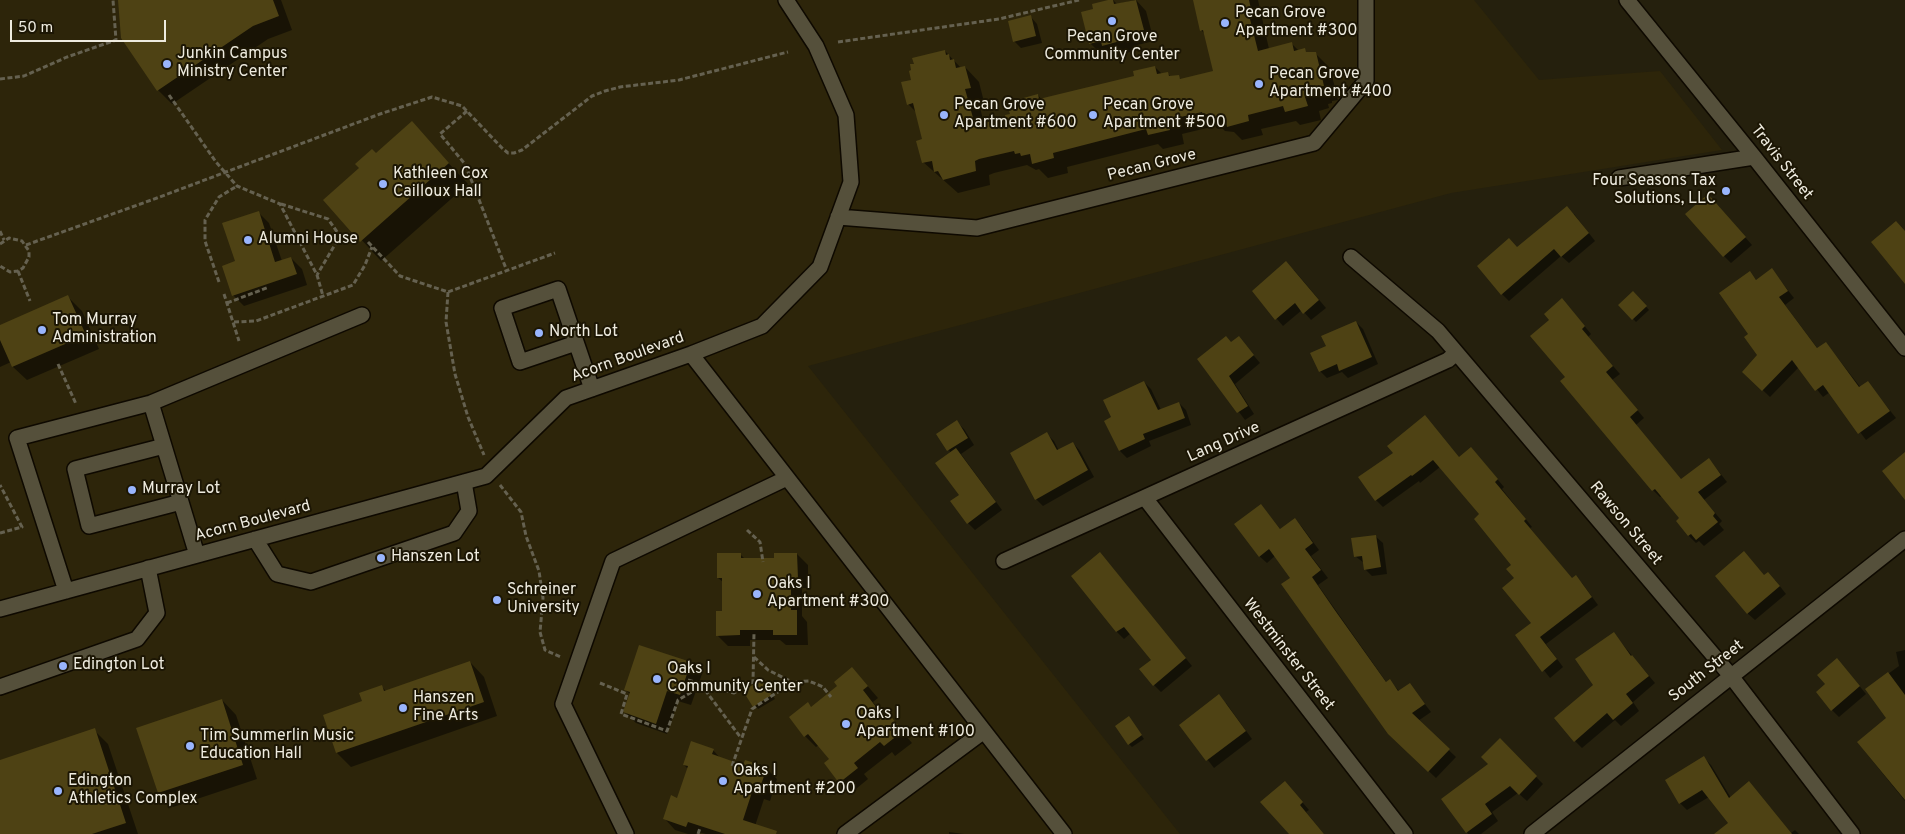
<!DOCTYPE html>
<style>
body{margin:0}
#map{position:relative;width:1905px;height:834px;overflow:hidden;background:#25200d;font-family:Overpass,sans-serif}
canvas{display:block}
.scale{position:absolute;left:10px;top:20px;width:156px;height:22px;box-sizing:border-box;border:2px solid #eeebdf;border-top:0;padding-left:6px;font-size:15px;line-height:18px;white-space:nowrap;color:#eeebdf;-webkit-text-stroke:4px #1c1604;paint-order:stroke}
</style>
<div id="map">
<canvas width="1905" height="834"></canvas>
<div class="scale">50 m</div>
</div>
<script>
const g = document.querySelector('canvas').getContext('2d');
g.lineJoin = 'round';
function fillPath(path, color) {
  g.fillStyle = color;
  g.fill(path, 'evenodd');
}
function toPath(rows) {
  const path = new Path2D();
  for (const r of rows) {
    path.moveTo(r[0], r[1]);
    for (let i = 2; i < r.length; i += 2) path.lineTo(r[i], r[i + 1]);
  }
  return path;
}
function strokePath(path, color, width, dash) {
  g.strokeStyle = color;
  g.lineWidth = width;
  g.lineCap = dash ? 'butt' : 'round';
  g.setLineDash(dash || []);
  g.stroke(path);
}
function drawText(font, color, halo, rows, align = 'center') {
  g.font = font + ' Overpass,sans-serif';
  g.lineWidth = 4;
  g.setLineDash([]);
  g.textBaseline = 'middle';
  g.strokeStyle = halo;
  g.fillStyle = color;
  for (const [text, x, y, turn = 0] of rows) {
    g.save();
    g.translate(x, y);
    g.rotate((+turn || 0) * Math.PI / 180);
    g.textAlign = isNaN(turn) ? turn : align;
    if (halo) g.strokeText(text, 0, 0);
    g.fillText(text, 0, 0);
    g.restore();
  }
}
fillPath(toPath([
 [0,0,1474,0,1539,80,1660,71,1722,150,1451,193,808,366,1180,834,0,834]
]), '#2d250a');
fillPath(toPath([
 [119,0,281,0,292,30,268,39,172,104,158,90],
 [1113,0,1117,4,1136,0,1146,11,1154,41,1133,46,1134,51,1114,56,1110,52,1101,54,1090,43,1094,10],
 [1194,0,1258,0,1269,49,1291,43,1299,51,1304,50,1308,54,1315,53,1330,68,1338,100,1332,101,1332,103,1328,104,1329,108,1319,111,1321,120,1300,125,1296,121,1261,129,1263,135,1242,140,1234,132,1225,131,1222,128,1218,129,1215,126,1182,134,1184,144,1163,149,1158,144,1067,167,1068,173,1048,178,1039,169,1036,170,1027,165,994,173,989,175,990,185,958,193,923,162,923,140,916,112,908,104,912,81,945,51,961,68,965,67,979,82,984,102,979,103,984,124,1007,119,1038,95,1042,100,1135,77,1155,67,1162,74,1167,73,1171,77,1178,77,1182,80,1215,72,1206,35,1201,30],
 [1030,16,1037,24,1042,43,1021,48,1014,41],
 [411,123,468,184,381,261,325,200],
 [1715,203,1752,245,1731,263,1724,256],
 [258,212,269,223,282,261,291,258,302,269,307,285,244,306,233,295,236,262],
 [1574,214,1595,241,1569,263,1561,256,1509,301,1502,294,1518,249],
 [1294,270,1326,308,1311,320,1302,310,1283,326,1253,291],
 [1772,270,1794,298,1785,305,1818,349,1826,343,1861,388,1868,383,1896,418,1866,440,1830,392,1823,397,1799,367,1770,397,1744,372,1759,355,1750,334,1750,273,1757,281],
 [1633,292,1649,310,1636,322,1620,305],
 [68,297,82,311,99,349,27,380,13,367,11,362,0,367,0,327],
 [1569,307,1591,334,1588,337,1620,374,1612,380,1644,418,1636,425,1681,480,1709,459,1727,482,1704,500,1722,521,1719,524,1724,530,1704,546,1699,541,1696,543,1689,536,1677,521,1681,518,1662,496,1660,497,1653,490,1562,381,1567,377],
 [1356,322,1363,329,1378,364,1348,378,1342,372,1327,378,1320,371,1327,347],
 [1239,338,1260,363,1235,384,1254,414,1245,420,1199,359,1232,343],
 [1144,382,1151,389,1161,410,1179,403,1186,410,1191,425,1149,441,1151,446,1127,458,1120,451,1106,422,1113,418],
 [957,422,964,429,974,445,961,454,1002,510,975,530,968,523,951,453,938,434],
 [1047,434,1054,441,1059,451,1073,443,1080,451,1094,477,1043,506,1036,499],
 [1395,453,1459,458,1477,455,1504,487,1502,489,1532,527,1530,528,1572,579,1575,576,1582,583,1598,605,1546,644,1563,667,1550,678,1517,636,1533,623,1516,578,1513,565,1480,514,1440,467,1420,483,1419,481,1383,507,1376,500],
 [1261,505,1281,530,1295,519,1302,527,1319,550,1311,556,1328,578,1318,585,1387,683,1390,681,1400,692,1410,685,1431,712,1418,721,1456,757,1436,778,1397,741,1292,578,1275,556,1267,563,1259,556],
 [1375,536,1383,543,1387,574,1372,576,1365,569,1364,563,1355,556],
 [740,554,745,559,775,559,797,554,808,565,808,588,802,588,802,616,807,622,808,645,786,645,780,640,750,640,750,646,728,646,717,635,723,612,723,582,718,578],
 [1107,561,1192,666,1161,692,1154,685,1152,660,1131,633,1124,639,1117,632,1072,576],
 [1775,580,1786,594,1755,620,1747,613],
 [1614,634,1655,683,1633,702,1639,711,1621,726,1615,720,1582,748,1575,741],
 [640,646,691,663,702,674,691,705,678,701,667,734,636,723,625,712,631,695,626,690],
 [1905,650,1905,801,1858,743,1888,718,1867,689,1899,666,1896,652],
 [470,662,484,677,497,716,351,767,337,753,364,702,382,687,386,691],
 [1844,667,1866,694,1839,717,1832,710,1827,684],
 [852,668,878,698,873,702,884,716,887,714,912,743,895,756,892,752,864,774,868,779,851,793,840,782,830,759,819,745,816,747,805,736,812,708,838,686],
 [762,680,775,699,758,709,745,691],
 [222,700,236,715,257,779,173,807,159,792],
 [1226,703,1252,739,1214,768,1181,725],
 [1132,721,1144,739,1132,747,1129,744],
 [94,730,108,744,138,834,0,834,0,761],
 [1500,740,1543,784,1527,801,1518,793,1492,812,1498,821,1481,834,1468,834,1467,832,1490,764],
 [713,750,721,759,744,766,766,768,777,779,770,801,764,799,754,829,758,834,706,834,698,832,698,834,688,834,675,830,665,819,678,799,688,769,684,765],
 [1704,758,1711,765,1731,798,1791,833,1795,830,1799,834,1716,834,1730,823,1709,797,1687,810,1680,803],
 [1292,790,1309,810,1306,812,1324,834,1290,834],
 [949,832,964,834,949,834]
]), '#0007');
fillPath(toPath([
 [118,0,273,0,279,16,253,26,157,91,121,38],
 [1108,0,1113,0,1114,4,1136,0,1144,30,1122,35,1124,40,1102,46,1101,41,1089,44,1081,12,1093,9,1092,4],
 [1193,0,1249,0,1253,18,1250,19,1258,51,1292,42,1294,51,1305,48,1306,52,1316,52,1324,86,1318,87,1318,89,1315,90,1316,94,1305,97,1308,106,1285,112,1283,106,1248,115,1249,121,1227,127,1225,117,1215,119,1215,116,1209,117,1208,114,1203,115,1202,112,1168,120,1170,130,1148,135,1146,129,1053,153,1054,158,1032,164,1030,154,1021,156,1020,153,1015,154,1014,151,979,159,975,161,976,171,943,180,938,171,934,172,932,161,922,163,916,141,922,139,913,103,907,105,901,82,911,80,909,71,911,70,910,64,914,64,912,58,945,50,946,55,949,54,950,60,954,59,956,68,965,66,971,88,965,89,975,125,1005,118,1005,115,1010,114,1009,111,1018,108,1016,100,1038,94,1039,99,1134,76,1133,71,1155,66,1157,74,1168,72,1169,76,1179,75,1180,79,1213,71,1203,30,1200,31],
 [1031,15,1036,36,1013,42,1008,21],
 [412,121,449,163,360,242,323,200,359,168,355,164,372,149,376,153],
 [1708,194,1746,237,1723,257,1685,214],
 [1567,206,1589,233,1561,257,1554,249,1501,295,1477,266,1509,238,1517,247],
 [259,211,275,262,291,257,297,274,232,296,222,266,235,261,222,223],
 [1896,221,1905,231,1905,284,1871,242],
 [1286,261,1319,300,1303,314,1295,303,1275,320,1252,291],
 [1772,268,1788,291,1779,297,1817,348,1826,342,1859,387,1868,381,1890,411,1858,434,1823,385,1815,391,1792,360,1762,391,1742,372,1757,355,1744,337,1748,334,1719,293,1750,271,1756,280],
 [1633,291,1647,306,1632,320,1618,305],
 [68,295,86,335,12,367,0,340,0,325],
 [1562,298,1585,326,1582,329,1613,366,1606,372,1638,410,1630,417,1681,479,1709,458,1721,475,1698,492,1715,513,1713,516,1718,522,1696,540,1691,534,1688,536,1676,521,1679,518,1655,489,1652,491,1560,381,1565,377,1530,336,1549,320,1544,314],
 [1356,321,1372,357,1339,371,1337,364,1319,372,1310,353,1326,346,1321,336],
 [1226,336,1231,342,1239,336,1254,355,1229,376,1248,406,1237,413,1197,359],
 [1144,381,1158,410,1179,402,1185,418,1143,434,1145,439,1119,451,1104,421,1111,417,1103,400],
 [1425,415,1459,457,1471,447,1498,479,1495,482,1526,519,1524,521,1572,578,1576,575,1592,597,1540,637,1557,659,1542,672,1515,635,1531,623,1502,588,1514,578,1506,569,1511,565,1474,519,1479,514,1433,460,1412,476,1411,475,1375,501,1358,477,1393,453,1387,446],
 [957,420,968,438,947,451,936,434],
 [1047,432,1057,450,1073,442,1088,470,1035,500,1010,453],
 [956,448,996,502,967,524,950,501,959,495,935,463],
 [1905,452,1905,500,1882,471],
 [1261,504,1280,529,1295,518,1313,543,1305,549,1321,570,1312,577,1334,609,1386,682,1390,679,1398,691,1410,683,1425,704,1412,713,1450,749,1428,772,1388,734,1281,584,1290,578,1269,549,1259,557,1234,524],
 [1376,535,1381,567,1364,570,1362,556,1354,557,1351,538],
 [1744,551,1764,575,1768,572,1780,586,1747,614,1715,576],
 [1100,552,1186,658,1153,686,1139,669,1151,660,1124,627,1116,632,1071,576],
 [717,553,741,553,741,558,774,558,774,553,797,553,798,578,791,578,791,610,797,610,797,635,773,635,773,630,740,630,740,635,716,636,716,611,722,611,722,578,717,578],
 [1614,632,1631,656,1632,655,1649,676,1626,694,1633,703,1613,720,1607,713,1574,742,1554,718,1593,685,1575,659],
 [639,645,691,662,680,695,667,691,656,724,623,712,630,692,624,690],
 [1837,658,1860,686,1831,711,1816,692,1825,684,1817,675],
 [470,661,484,702,336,753,323,715,362,701,359,693,382,685,384,691],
 [852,667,868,686,863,690,883,716,887,712,903,731,884,746,880,742,854,763,858,768,839,783,824,763,829,759,808,734,804,737,789,717,808,702,811,707,837,686,834,682],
 [1888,672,1905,695,1905,800,1857,742,1886,718,1865,689],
 [762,679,772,695,753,707,743,691],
 [1219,694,1246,731,1206,761,1179,725],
 [222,699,243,765,158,793,136,728],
 [1129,716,1142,735,1128,745,1115,726],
 [95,728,126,823,92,834,0,834,0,760],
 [1500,738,1537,776,1519,795,1510,786,1485,804,1492,814,1466,833,1441,799,1488,764,1481,757],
 [691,741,714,749,712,754,743,765,745,760,767,767,759,791,753,789,743,820,777,831,776,834,725,834,688,822,686,827,663,819,671,795,677,798,688,766,683,765],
 [1704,756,1729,798,1749,781,1792,834,1714,834,1728,823,1702,790,1679,804,1665,780],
 [1285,781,1303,802,1300,805,1324,834,1289,834,1260,802]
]), '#4e4214');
const minor = toPath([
 [1627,0,1754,157,1905,348],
 [1619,178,1754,157],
 [838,217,977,228,1314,143,1366,81,1366,0],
 [1351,257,1438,331,1731,676,1852,834],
 [576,343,520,362,502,308,558,289,592,389],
 [691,354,1064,834],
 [151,403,197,555],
 [164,446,75,469,89,526,181,502],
 [1145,498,1405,834],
 [255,539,277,574,311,582,454,533,469,511,464,482],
 [1004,561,1448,360,1456,353],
 [66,591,17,438,151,403,362,315],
 [0,609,486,476,566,398,691,354,762,326,820,267,851,182,846,115,816,46,786,0],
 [0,687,137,639,157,613,148,568],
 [626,834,563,704,613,561,787,478],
 [845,834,984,731],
 [1532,834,1905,539]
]);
strokePath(minor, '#0e0900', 18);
strokePath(toPath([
 [838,42,999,19,1079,0],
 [0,79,24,76,67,57,116,40,113,0],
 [169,95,216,162,237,186,280,204,317,275,323,296],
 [467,111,440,134,465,164,507,271],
 [281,204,328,219,340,236,317,275],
 [0,231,4,240],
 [368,242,400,276,448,292,555,253],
 [0,244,9,238,22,241,29,251,29,257,23,268,18,271,10,272,0,266],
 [26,245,157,198,380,114,432,97,462,106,502,148,508,153,514,153,522,150,592,96,605,91,620,87,679,80,788,52],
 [18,271,30,301],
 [219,282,205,241,205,220,219,197,237,186],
 [448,292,446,322,455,374,468,417,484,455],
 [224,294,239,341],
 [227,303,269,287],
 [234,322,256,321,353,285,365,265,372,247],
 [58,364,76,404],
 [500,485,521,512,526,536,539,571,543,598,540,632,545,650,561,657],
 [747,530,760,542,763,562],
 [0,533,22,527,0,485],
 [754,657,768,670,792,682],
 [688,680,734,693,753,682,754,633],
 [600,683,627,694,621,714,667,731,678,700,702,686,741,738],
 [732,766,752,709,793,682,809,681,823,687,831,697],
 [698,834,700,828]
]), '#656150', 3, [5, 2.5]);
strokePath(minor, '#55503b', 15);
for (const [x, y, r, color] of [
 [1112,21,5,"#99b5fd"],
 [1225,23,5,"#99b5fd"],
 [167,64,5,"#99b5fd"],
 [1259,84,5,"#99b5fd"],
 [944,115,5,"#99b5fd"],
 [1093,115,5,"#99b5fd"],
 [383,184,5,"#99b5fd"],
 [1726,191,5,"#99b5fd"],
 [248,240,5,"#99b5fd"],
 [42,330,5,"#99b5fd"],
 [539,333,5,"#99b5fd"],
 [132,490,5,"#99b5fd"],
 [381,558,5,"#99b5fd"],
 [757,594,5,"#99b5fd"],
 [497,600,5,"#99b5fd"],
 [63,666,5,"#99b5fd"],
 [657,679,5,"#99b5fd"],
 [403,708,5,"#99b5fd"],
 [846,724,5,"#99b5fd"],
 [190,746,5,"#99b5fd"],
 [723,781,5,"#99b5fd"],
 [58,791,5,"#99b5fd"]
]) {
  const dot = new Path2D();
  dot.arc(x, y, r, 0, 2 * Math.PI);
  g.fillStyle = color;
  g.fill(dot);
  strokePath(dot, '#1c1604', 2);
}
drawText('16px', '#eeebdf', '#1c1604', [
 ["Pecan Grove",1235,14],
 ["Apartment #300",1235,32],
 ["Pecan Grove",1112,38,"center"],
 ["Community Center",1112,56,"center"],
 ["Junkin Campus",177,55],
 ["Ministry Center",177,73],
 ["Pecan Grove",1269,75],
 ["Apartment #400",1269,93],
 ["Pecan Grove",954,106],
 ["Apartment #600",954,124],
 ["Pecan Grove",1103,106],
 ["Apartment #500",1103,124],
 ["Kathleen Cox",393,175],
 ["Cailloux Hall",393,193],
 ["Four Seasons Tax",1716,182,"right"],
 ["Solutions, LLC",1716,200,"right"],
 ["Alumni House",258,240],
 ["Tom Murray",52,321],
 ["Administration",52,339],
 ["North Lot",549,333],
 ["Murray Lot",142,490],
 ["Hanszen Lot",391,558],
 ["Oaks I",767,585],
 ["Apartment #300",767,603],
 ["Schreiner",507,591],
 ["University",507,609],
 ["Edington Lot",73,666],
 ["Oaks I",667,670],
 ["Community Center",667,688],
 ["Hanszen",413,699],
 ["Fine Arts",413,717],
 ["Oaks I",856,715],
 ["Apartment #100",856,733],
 ["Tim Summerlin Music",200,737],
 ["Education Hall",200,755],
 ["Oaks I",733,772],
 ["Apartment #200",733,790],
 ["Edington",68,782],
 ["Athletics Complex",68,800]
], 'left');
drawText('16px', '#eeebdf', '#1c1604', [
 ["Travis Street",1781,163,52],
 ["Pecan Grove",1152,166,-14],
 ["Acorn Boulevard",628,358,-20],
 ["Lang Drive",1224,443,-24],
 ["Acorn Boulevard",253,522,-15],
 ["Rawson Street",1625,524,50],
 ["Westminster Street",1288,655,52],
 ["South Street",1707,672,-38]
]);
</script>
